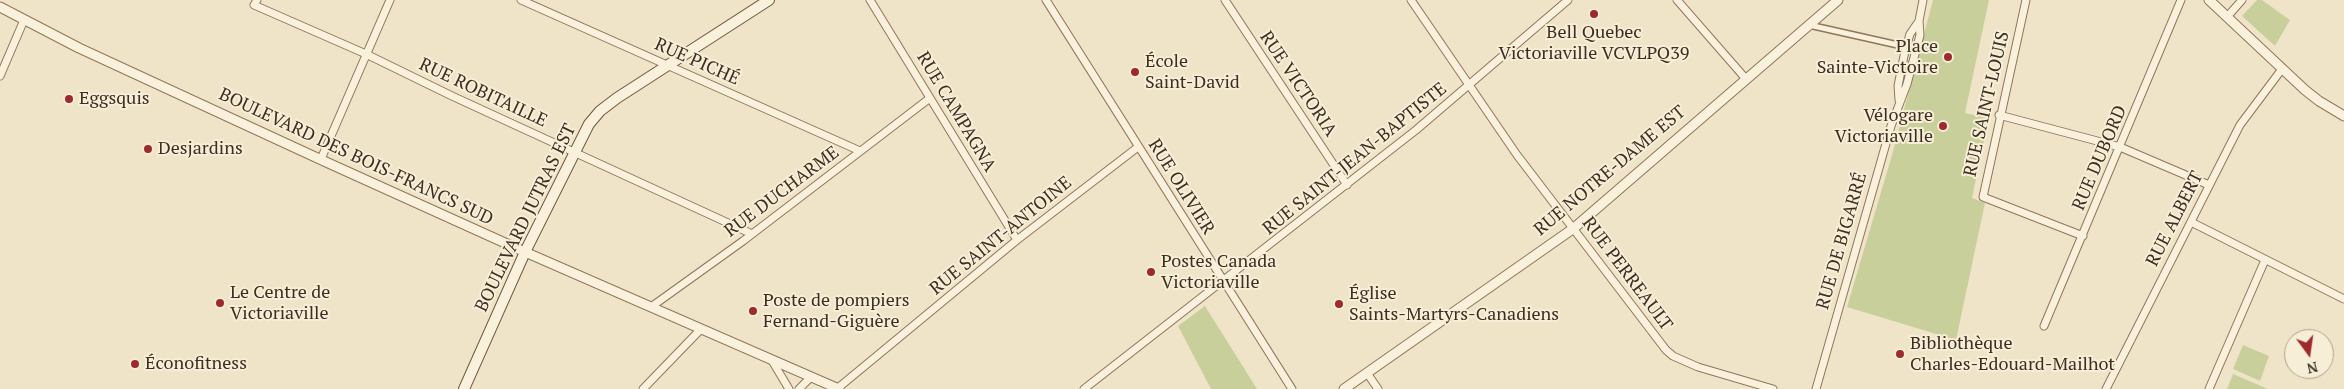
<!DOCTYPE html>
<meta charset="utf-8">
<style>
body{margin:0}
#map{position:relative;width:2344px;height:389px;overflow:hidden;background:#f0e4c8;font-family:"PT Serif",serif}
canvas{display:block}
.north{position:absolute;left:2284px;top:329px;width:50px;height:50px;box-sizing:border-box;background:#f7eed8;border:1px solid #ada18e;border-radius:50%;rotate:166deg;font-size:14px;font-weight:700;line-height:20px;text-align:center;color:#3d2e20}
.north::after{content:'';display:block;margin:auto;width:18px;height:22px;background:#9e2a2b;clip-path:polygon(50% 0,100% 100%,50% 72%,0 100%)}
</style>
<div id="map">
<canvas width="2344" height="389"></canvas>
<div class="north">N</div>
</div>
<script>
const g = document.querySelector('canvas').getContext('2d');
g.lineJoin = 'round';
function fillPath(path, color) {
  g.fillStyle = color;
  g.fill(path, 'evenodd');
}
function toPath(rows) {
  const path = new Path2D();
  for (const r of rows) {
    path.moveTo(r[0], r[1]);
    for (let i = 2; i < r.length; i += 2) path.lineTo(r[i], r[i + 1]);
  }
  return path;
}
function strokePath(path, color, width, dash) {
  g.strokeStyle = color;
  g.lineWidth = width;
  g.lineCap = dash ? 'butt' : 'round';
  g.setLineDash(dash || []);
  g.stroke(path);
}
function drawText(font, color, halo, rows, align = 'center') {
  g.font = font + ' "PT Serif",serif';
  g.lineWidth = 4;
  g.setLineDash([]);
  g.textBaseline = 'middle';
  g.strokeStyle = halo;
  g.fillStyle = color;
  for (const [text, x, y, turn = 0] of rows) {
    g.save();
    g.translate(x, y);
    g.rotate((+turn || 0) * Math.PI / 180);
    g.textAlign = isNaN(turn) ? turn : align;
    if (halo) g.strokeText(text, 0, 0);
    g.fillText(text, 0, 0);
    g.restore();
  }
}
fillPath(toPath([
 [1933,0,1989,0,1965,113,1989,118,1972,198,1985,203,1956,340,1847,307,1892,155],
 [2257,0,2262,0,2290,20,2275,46,2242,16],
 [1205,306,1257,389,1211,389,1178,326],
 [2243,345,2269,356,2260,381,2233,369],
 [2233,374,2268,389,2227,389]
]), '#c9cf9b');
const pedestrian = toPath([
 [1809,25,1898,45]
]);
const minor = toPath([
 [257,0,254,5,366,54,452,96,752,234],
 [521,0,860,151],
 [870,0,1017,240],
 [1046,0,1292,389],
 [1225,0,1347,185],
 [1411,0,1517,155,1666,350,1673,356,1698,367,1773,389],
 [1677,0,1746,79],
 [2026,0,1983,197,2083,236],
 [2227,17,2242,0],
 [0,76,24,20],
 [1899,100,1898,86,1905,51,1910,34,1919,21],
 [1999,115,2120,147,2209,185],
 [321,159,390,0],
 [2191,222,2344,299],
 [651,307,743,241,930,98],
 [2044,326,2181,0],
 [771,359,789,389],
 [1367,373,1378,389],
 [838,388,1017,240,1138,147],
 [643,389,701,329],
 [799,389,811,377],
 [1084,389,1416,130,1568,0],
 [1816,389,1891,126,1907,84,1920,35,1919,21,1923,0],
 [2106,389,2240,125,2282,69],
 [2209,389,2265,260]
]);
const tertiary = toPath([
 [2209,0,2305,90,2319,101,2344,116],
 [0,7,79,48,326,162,525,252,839,389],
 [1344,389,1574,228,1838,0]
]);
const secondary = toPath([
 [464,389,525,252,589,124,600,111,617,98,769,0]
]);
strokePath(pedestrian, '#8d765c', 8);
strokePath(minor, '#8d765c', 9);
strokePath(tertiary, '#8d765c', 11);
strokePath(secondary, '#6f573f', 12);
strokePath(pedestrian, '#faf1dc', 5);
strokePath(minor, '#faf1dc', 7);
strokePath(tertiary, '#faf1dc', 9);
strokePath(secondary, '#faf1dc', 10);
for (const [x, y, r, color] of [
 [1594,14,5,"#9e2a2b"],
 [1948,57,5,"#9e2a2b"],
 [1135,72,5,"#9e2a2b"],
 [69,99,5,"#9e2a2b"],
 [1943,126,5,"#9e2a2b"],
 [148,149,5,"#9e2a2b"],
 [1151,272,5,"#9e2a2b"],
 [220,303,5,"#9e2a2b"],
 [1339,304,5,"#9e2a2b"],
 [753,311,5,"#9e2a2b"],
 [1900,354,5,"#9e2a2b"],
 [135,364,5,"#9e2a2b"]
]) {
  const dot = new Path2D();
  dot.arc(x, y, r, 0, 2 * Math.PI);
  g.fillStyle = color;
  g.fill(dot);
  strokePath(dot, '#f7eed8', 2);
}
drawText('18px', '#3d2e20', '#f7eed8', [
 ["Bell Quebec",1594,33,"center"],
 ["Victoriaville VCVLPQ39",1594,54,"center"],
 ["Place",1938,47,"right"],
 ["Sainte-Victoire",1938,68,"right"],
 ["École",1145,62],
 ["Saint-David",1145,83],
 ["Eggsquis",79,99],
 ["Vélogare",1933,116,"right"],
 ["Victoriaville",1933,137,"right"],
 ["Desjardins",158,149],
 ["Postes Canada",1161,262],
 ["Victoriaville",1161,283],
 ["Le Centre de",230,293],
 ["Victoriaville",230,314],
 ["Église",1349,294],
 ["Saints-Martyrs-Canadiens",1349,315],
 ["Poste de pompiers",763,301],
 ["Fernand-Giguère",763,322],
 ["Bibliothèque",1910,344],
 ["Charles-Edouard-Mailhot",1910,365],
 ["Éconofitness",145,364]
], 'left');
drawText('18px', '#3d2e20', '#f7eed8', [
 ["RUE PICHÉ",697,62,24],
 ["RUE VICTORIA",1298,84,56],
 ["RUE ROBITAILLE",483,93,25],
 ["RUE SAINT-LOUIS",1987,104,-77],
 ["RUE CAMPAGNA",956,112,59],
 ["BOULEVARD DES BOIS-FRANCS SUD",356,157,25],
 ["RUE DUBORD",2100,158,-67],
 ["RUE SAINT-JEAN-BAPTISTE",1355,159,-39],
 ["RUE NOTRE-DAME EST",1610,171,-40],
 ["RUE OLIVIER",1181,187,58],
 ["RUE DUCHARME",782,192,-37],
 ["BOULEVARD JUTRAS EST",526,218,-64],
 ["RUE ALBERT",2175,219,-63],
 ["RUE SAINT-ANTOINE",1001,236,-39],
 ["RUE DE BIGARRÉ",1842,241,-74],
 ["RUE PERREAULT",1627,274,53]
]);
</script>
